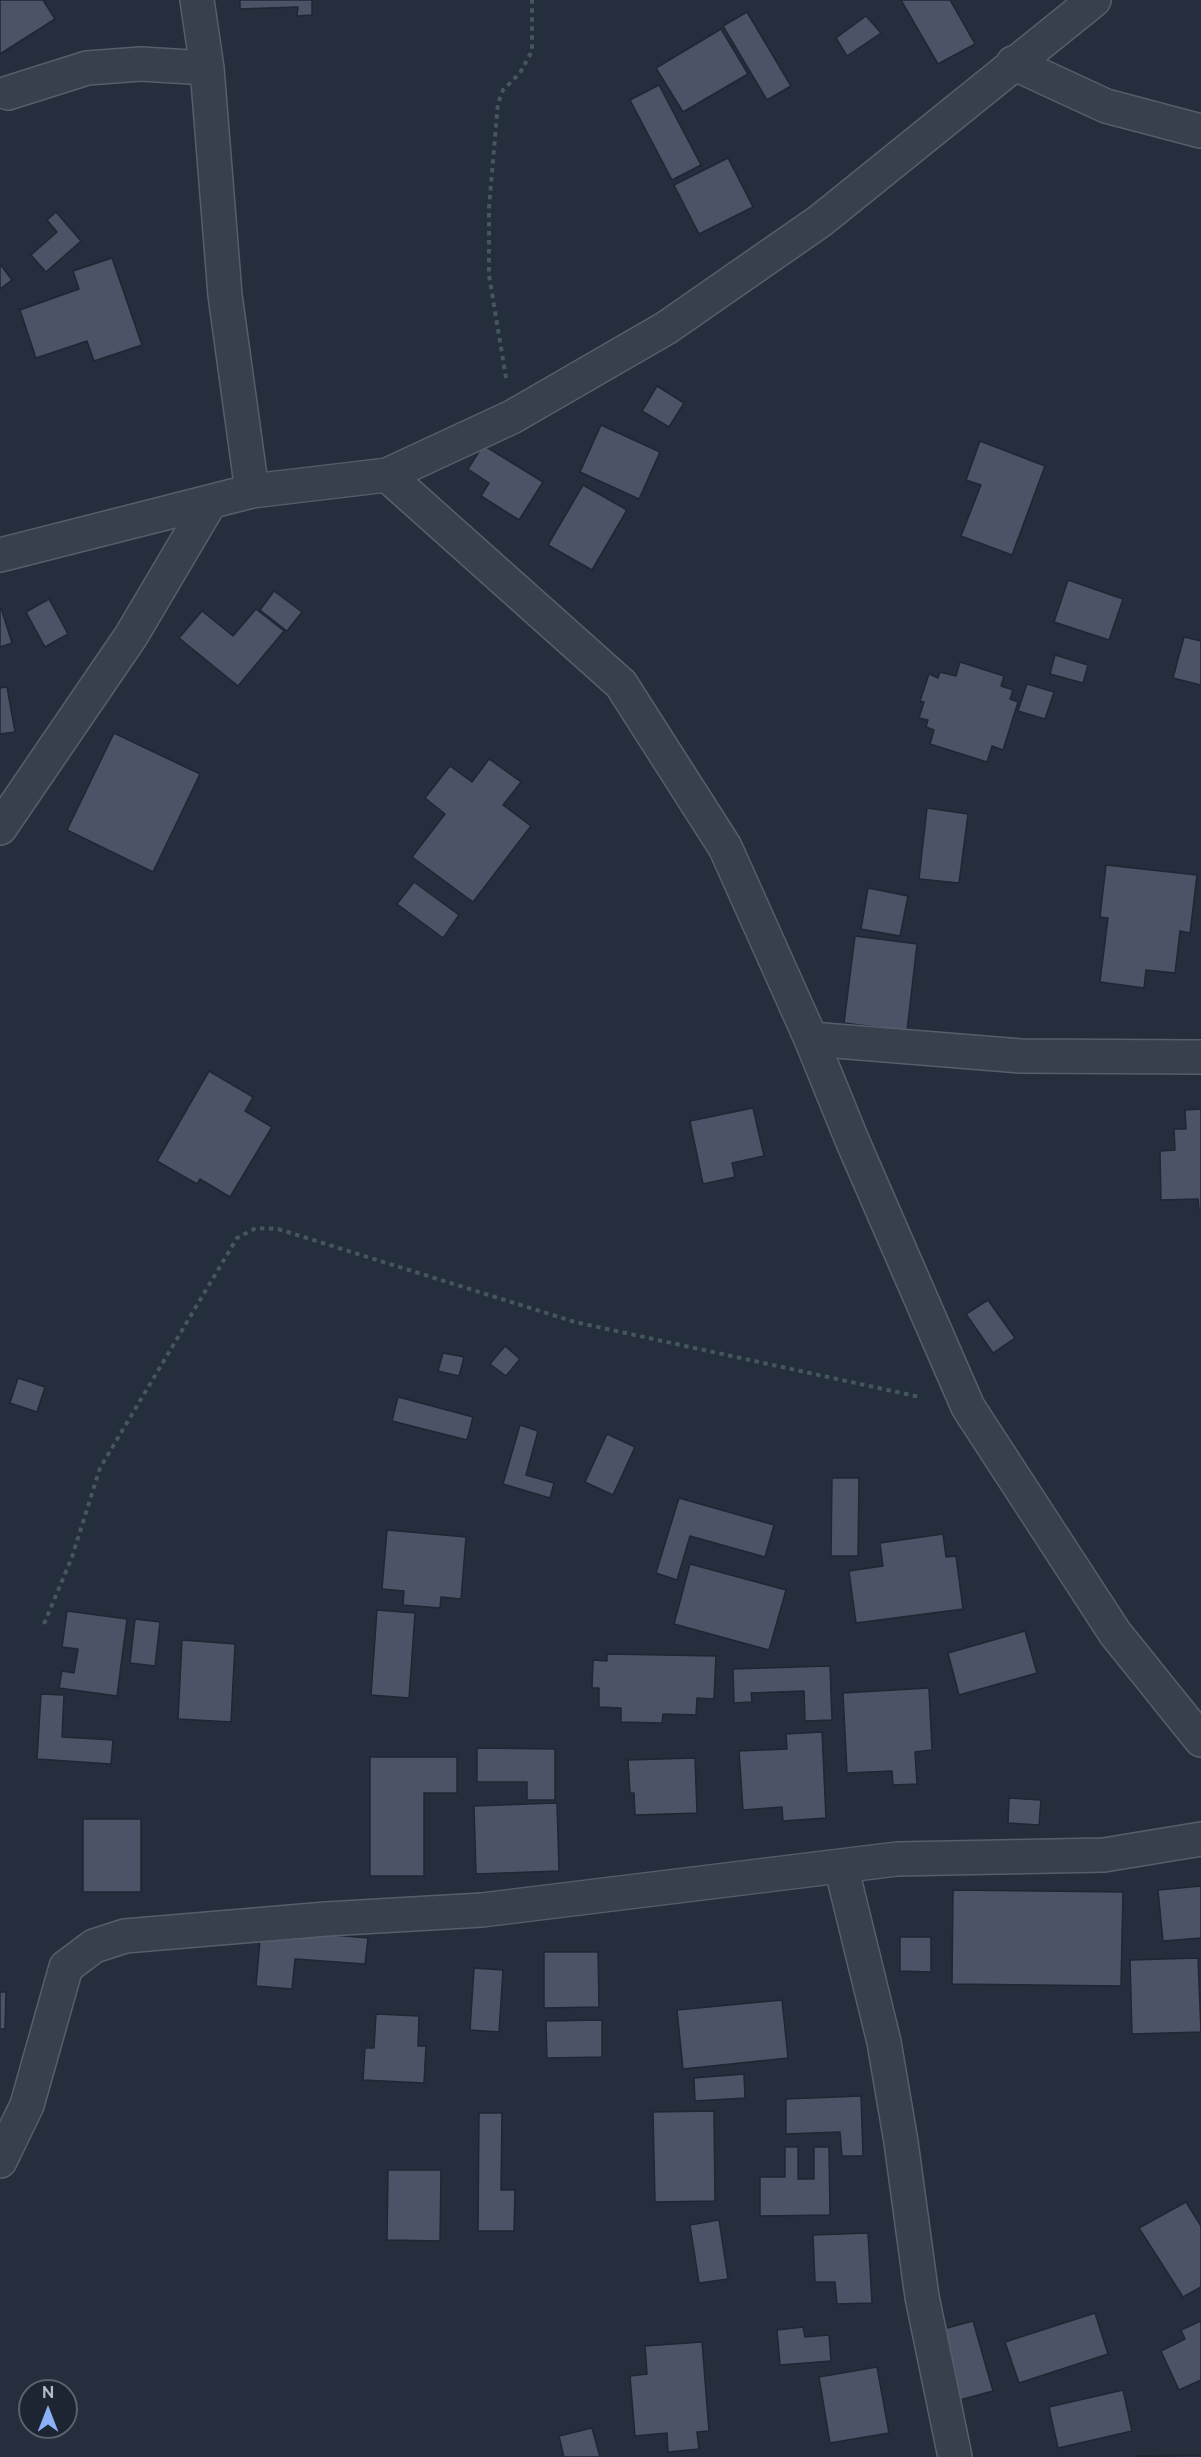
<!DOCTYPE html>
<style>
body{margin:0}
#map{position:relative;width:1201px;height:2457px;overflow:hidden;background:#242e3d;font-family:Raleway,sans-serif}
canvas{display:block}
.north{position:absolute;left:18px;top:2379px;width:60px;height:60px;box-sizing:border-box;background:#1d2532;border:2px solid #59616e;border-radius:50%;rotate:0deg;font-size:16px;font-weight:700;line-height:24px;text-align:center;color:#b4bbc8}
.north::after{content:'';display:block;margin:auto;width:21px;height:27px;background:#8bb0f6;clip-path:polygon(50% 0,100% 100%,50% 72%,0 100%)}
</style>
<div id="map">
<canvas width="1201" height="2457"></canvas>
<div class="north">N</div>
</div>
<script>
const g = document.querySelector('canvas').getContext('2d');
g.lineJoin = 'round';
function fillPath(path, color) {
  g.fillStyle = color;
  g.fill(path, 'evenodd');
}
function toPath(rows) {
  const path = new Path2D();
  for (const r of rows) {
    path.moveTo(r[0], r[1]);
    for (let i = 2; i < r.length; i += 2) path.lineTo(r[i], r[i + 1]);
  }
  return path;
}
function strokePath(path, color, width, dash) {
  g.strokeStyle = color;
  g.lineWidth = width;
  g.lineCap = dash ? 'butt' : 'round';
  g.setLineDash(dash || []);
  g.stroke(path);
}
const building = toPath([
 [0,0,43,0,55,19,0,54,0,0],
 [240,0,312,0,312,15,297,16,298,7,240,9,240,0],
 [901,0,950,0,975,44,938,64,901,0],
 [747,12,791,86,767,100,723,26,747,12],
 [866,16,881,33,847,56,836,38,866,16],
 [721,29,748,74,683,112,656,68,721,29],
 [659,85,701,165,672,180,630,100,659,85],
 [728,158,753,207,699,234,674,185,728,158],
 [56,212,81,241,46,272,31,255,57,232,47,220,56,212],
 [112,258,142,345,94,361,87,341,36,358,20,310,79,289,73,271,112,258],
 [0,264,12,280,0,289,0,264],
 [657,386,684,403,669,427,642,411,657,386],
 [601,425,660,452,639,499,580,472,601,425],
 [980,441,1045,466,1012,555,961,536,981,485,966,480,980,441],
 [483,445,543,482,519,520,481,496,489,483,468,469,483,445],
 [583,485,627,510,592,570,548,545,583,485],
 [1068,580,1123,599,1109,640,1054,622,1068,580],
 [274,591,302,612,287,631,260,610,274,591],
 [49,599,68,634,45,647,26,612,49,599],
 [1,608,12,643,0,647,0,609,1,608],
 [256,609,284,631,238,686,179,638,202,611,233,636,256,609],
 [1184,637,1201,641,1201,685,1173,678,1184,637],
 [1055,655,1088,665,1083,683,1050,674,1055,655],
 [960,662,1004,676,1001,686,1013,690,1010,699,1018,702,1003,750,992,746,987,762,930,744,934,730,926,727,928,720,919,718,924,702,920,701,929,674,938,678,940,672,956,676,960,662],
 [1027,684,1054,692,1045,719,1018,711,1027,684],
 [7,687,15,732,0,734,0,688,7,687],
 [114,733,200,774,153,872,67,830,114,733],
 [489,759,521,782,503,805,531,826,473,902,412,857,445,814,425,798,450,766,472,782,489,759],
 [927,808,968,814,959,883,919,879,927,808],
 [1106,865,1197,875,1190,933,1180,931,1175,973,1146,970,1144,988,1100,982,1108,918,1100,917,1106,865],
 [414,882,459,915,443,938,397,904,414,882],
 [868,888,908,896,900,936,861,929,868,888],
 [855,936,917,944,907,1031,844,1023,855,936],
 [209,1071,253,1097,245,1111,272,1127,230,1197,200,1179,197,1184,157,1161,209,1071],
 [753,1108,764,1156,732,1163,735,1177,703,1184,690,1121,753,1108],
 [1201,1109,1201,1210,1199,1210,1198,1199,1161,1200,1160,1151,1175,1150,1174,1129,1186,1129,1185,1110,1201,1109],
 [988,1300,1015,1338,993,1353,966,1314,988,1300],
 [505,1346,520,1359,506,1376,490,1364,505,1346],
 [443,1353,464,1357,459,1376,438,1371,443,1353],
 [18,1378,45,1387,37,1412,10,1403,18,1378],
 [398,1397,473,1417,467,1440,392,1421,398,1397],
 [520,1425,538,1431,526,1475,554,1483,550,1498,503,1484,520,1425],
 [607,1434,635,1447,613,1495,585,1482,607,1434],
 [832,1478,859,1478,858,1556,831,1556,832,1478],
 [679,1498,774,1525,765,1557,690,1536,677,1580,656,1573,679,1498],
 [387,1530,466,1537,461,1599,441,1597,440,1608,403,1605,404,1591,382,1589,387,1530],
 [943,1534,946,1557,956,1556,963,1609,856,1623,849,1571,883,1566,880,1543,943,1534],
 [690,1564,786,1590,769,1650,674,1624,690,1564],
 [377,1610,415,1613,409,1698,371,1695,377,1610],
 [67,1611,127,1619,117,1696,59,1688,62,1671,74,1673,78,1649,62,1647,67,1611],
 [135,1619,160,1622,155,1666,130,1663,135,1619],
 [1025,1631,1037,1673,959,1695,948,1653,1025,1631],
 [182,1640,235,1644,231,1722,178,1719,182,1640],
 [607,1654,716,1656,714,1699,697,1698,696,1715,663,1714,662,1723,621,1722,621,1708,599,1707,599,1688,592,1688,593,1660,607,1661,607,1654],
 [830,1666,832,1720,805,1721,804,1691,751,1693,752,1702,734,1703,733,1669,830,1666],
 [929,1688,932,1750,915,1752,917,1784,893,1785,892,1771,847,1773,843,1693,929,1688],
 [41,1694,64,1695,62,1737,113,1740,111,1764,37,1759,41,1694],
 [822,1732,826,1818,783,1821,782,1807,743,1810,739,1751,787,1749,786,1734,822,1732],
 [477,1748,555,1749,555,1800,527,1800,527,1782,477,1782,477,1748],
 [370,1757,457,1757,457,1793,424,1793,424,1876,370,1876,370,1757],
 [695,1758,697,1813,635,1815,634,1793,630,1793,628,1760,695,1758],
 [1009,1798,1041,1800,1039,1825,1008,1823,1009,1798],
 [557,1803,559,1871,476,1874,474,1806,557,1803],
 [83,1819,141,1819,141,1892,83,1892,83,1819],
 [1201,1886,1201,1938,1163,1941,1158,1890,1201,1886],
 [953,1890,1123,1892,1121,1986,952,1984,953,1890],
 [261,1929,368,1938,365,1964,295,1959,292,1989,256,1986,261,1929],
 [900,1937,931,1937,931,1972,900,1971,900,1937],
 [544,1952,598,1952,599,2007,544,2008,544,1952],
 [1198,1958,1201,2032,1132,2034,1130,1960,1198,1958],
 [474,1968,503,1970,499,2032,470,2030,474,1968],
 [0,1992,6,1992,5,2029,0,2029,0,1992],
 [782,2000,788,2058,683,2069,677,2010,782,2000],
 [376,2014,419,2016,418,2046,426,2046,424,2083,363,2080,365,2048,374,2048,376,2014],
 [602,2020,602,2057,547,2058,546,2021,602,2020],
 [744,2074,745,2098,695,2101,694,2078,744,2074],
 [861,2096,863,2156,842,2156,840,2132,786,2134,786,2099,861,2096],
 [714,2111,715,2201,655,2202,653,2112,714,2111],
 [479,2113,502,2113,501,2190,515,2190,514,2231,478,2231,479,2113],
 [785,2147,798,2147,798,2179,814,2179,814,2147,829,2147,830,2215,760,2216,760,2177,785,2177,785,2147],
 [388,2170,441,2170,440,2241,387,2240,388,2170],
 [1186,2202,1201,2226,1201,2287,1183,2297,1139,2228,1186,2202],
 [719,2220,728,2279,699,2283,690,2225,719,2220],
 [868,2233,872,2303,837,2304,835,2282,815,2282,813,2235,868,2233],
 [1095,2313,1108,2354,1019,2383,1005,2342,1095,2313],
 [973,2321,993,2391,956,2401,936,2331,973,2321],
 [1201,2321,1201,2380,1179,2390,1161,2351,1185,2339,1181,2330,1201,2321],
 [803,2327,805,2337,829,2335,831,2361,780,2365,777,2330,803,2327],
 [702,2342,709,2431,697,2432,699,2449,668,2452,667,2433,635,2436,630,2376,647,2374,645,2346,702,2342],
 [877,2367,889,2433,830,2443,819,2377,877,2367],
 [1123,2390,1132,2431,1058,2448,1049,2407,1123,2390],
 [592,2428,600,2457,564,2457,559,2436,592,2428],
 [1201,2455,1201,2457,1135,2457,1135,2456,1201,2455]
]);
fillPath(building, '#4a5466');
strokePath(building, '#1f2734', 1.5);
const minor = toPath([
 [197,0,207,68,225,295,252,491],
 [1013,63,1106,106,1201,131],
 [8,93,87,68,141,64,207,68],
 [0,828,131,636,209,504],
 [811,1039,1021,1056,1201,1057],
 [841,1866,884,2042,901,2142,922,2297,955,2457],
 [0,2161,27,2105,66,1967,94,1946,125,1936,326,1919,482,1910,897,1859,1104,1855,1201,1839]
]);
const tertiary = toPath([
 [387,475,621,684,725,847,811,1039,852,1140,968,1407,1115,1633,1201,1740],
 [0,555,252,491,387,475,512,417,666,328,820,221,1094,0]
]);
strokePath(minor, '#565e6b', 36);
strokePath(tertiary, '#565e6b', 36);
strokePath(toPath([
 [506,378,489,275,489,207,498,103,503,90,520,73,532,51,532,0],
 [44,1624,72,1557,100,1468,237,1238,256,1228,278,1229,575,1322,920,1397]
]), '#44575b', 4, [4.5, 4.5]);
strokePath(minor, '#38404d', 33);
strokePath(tertiary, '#38404d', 33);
</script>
